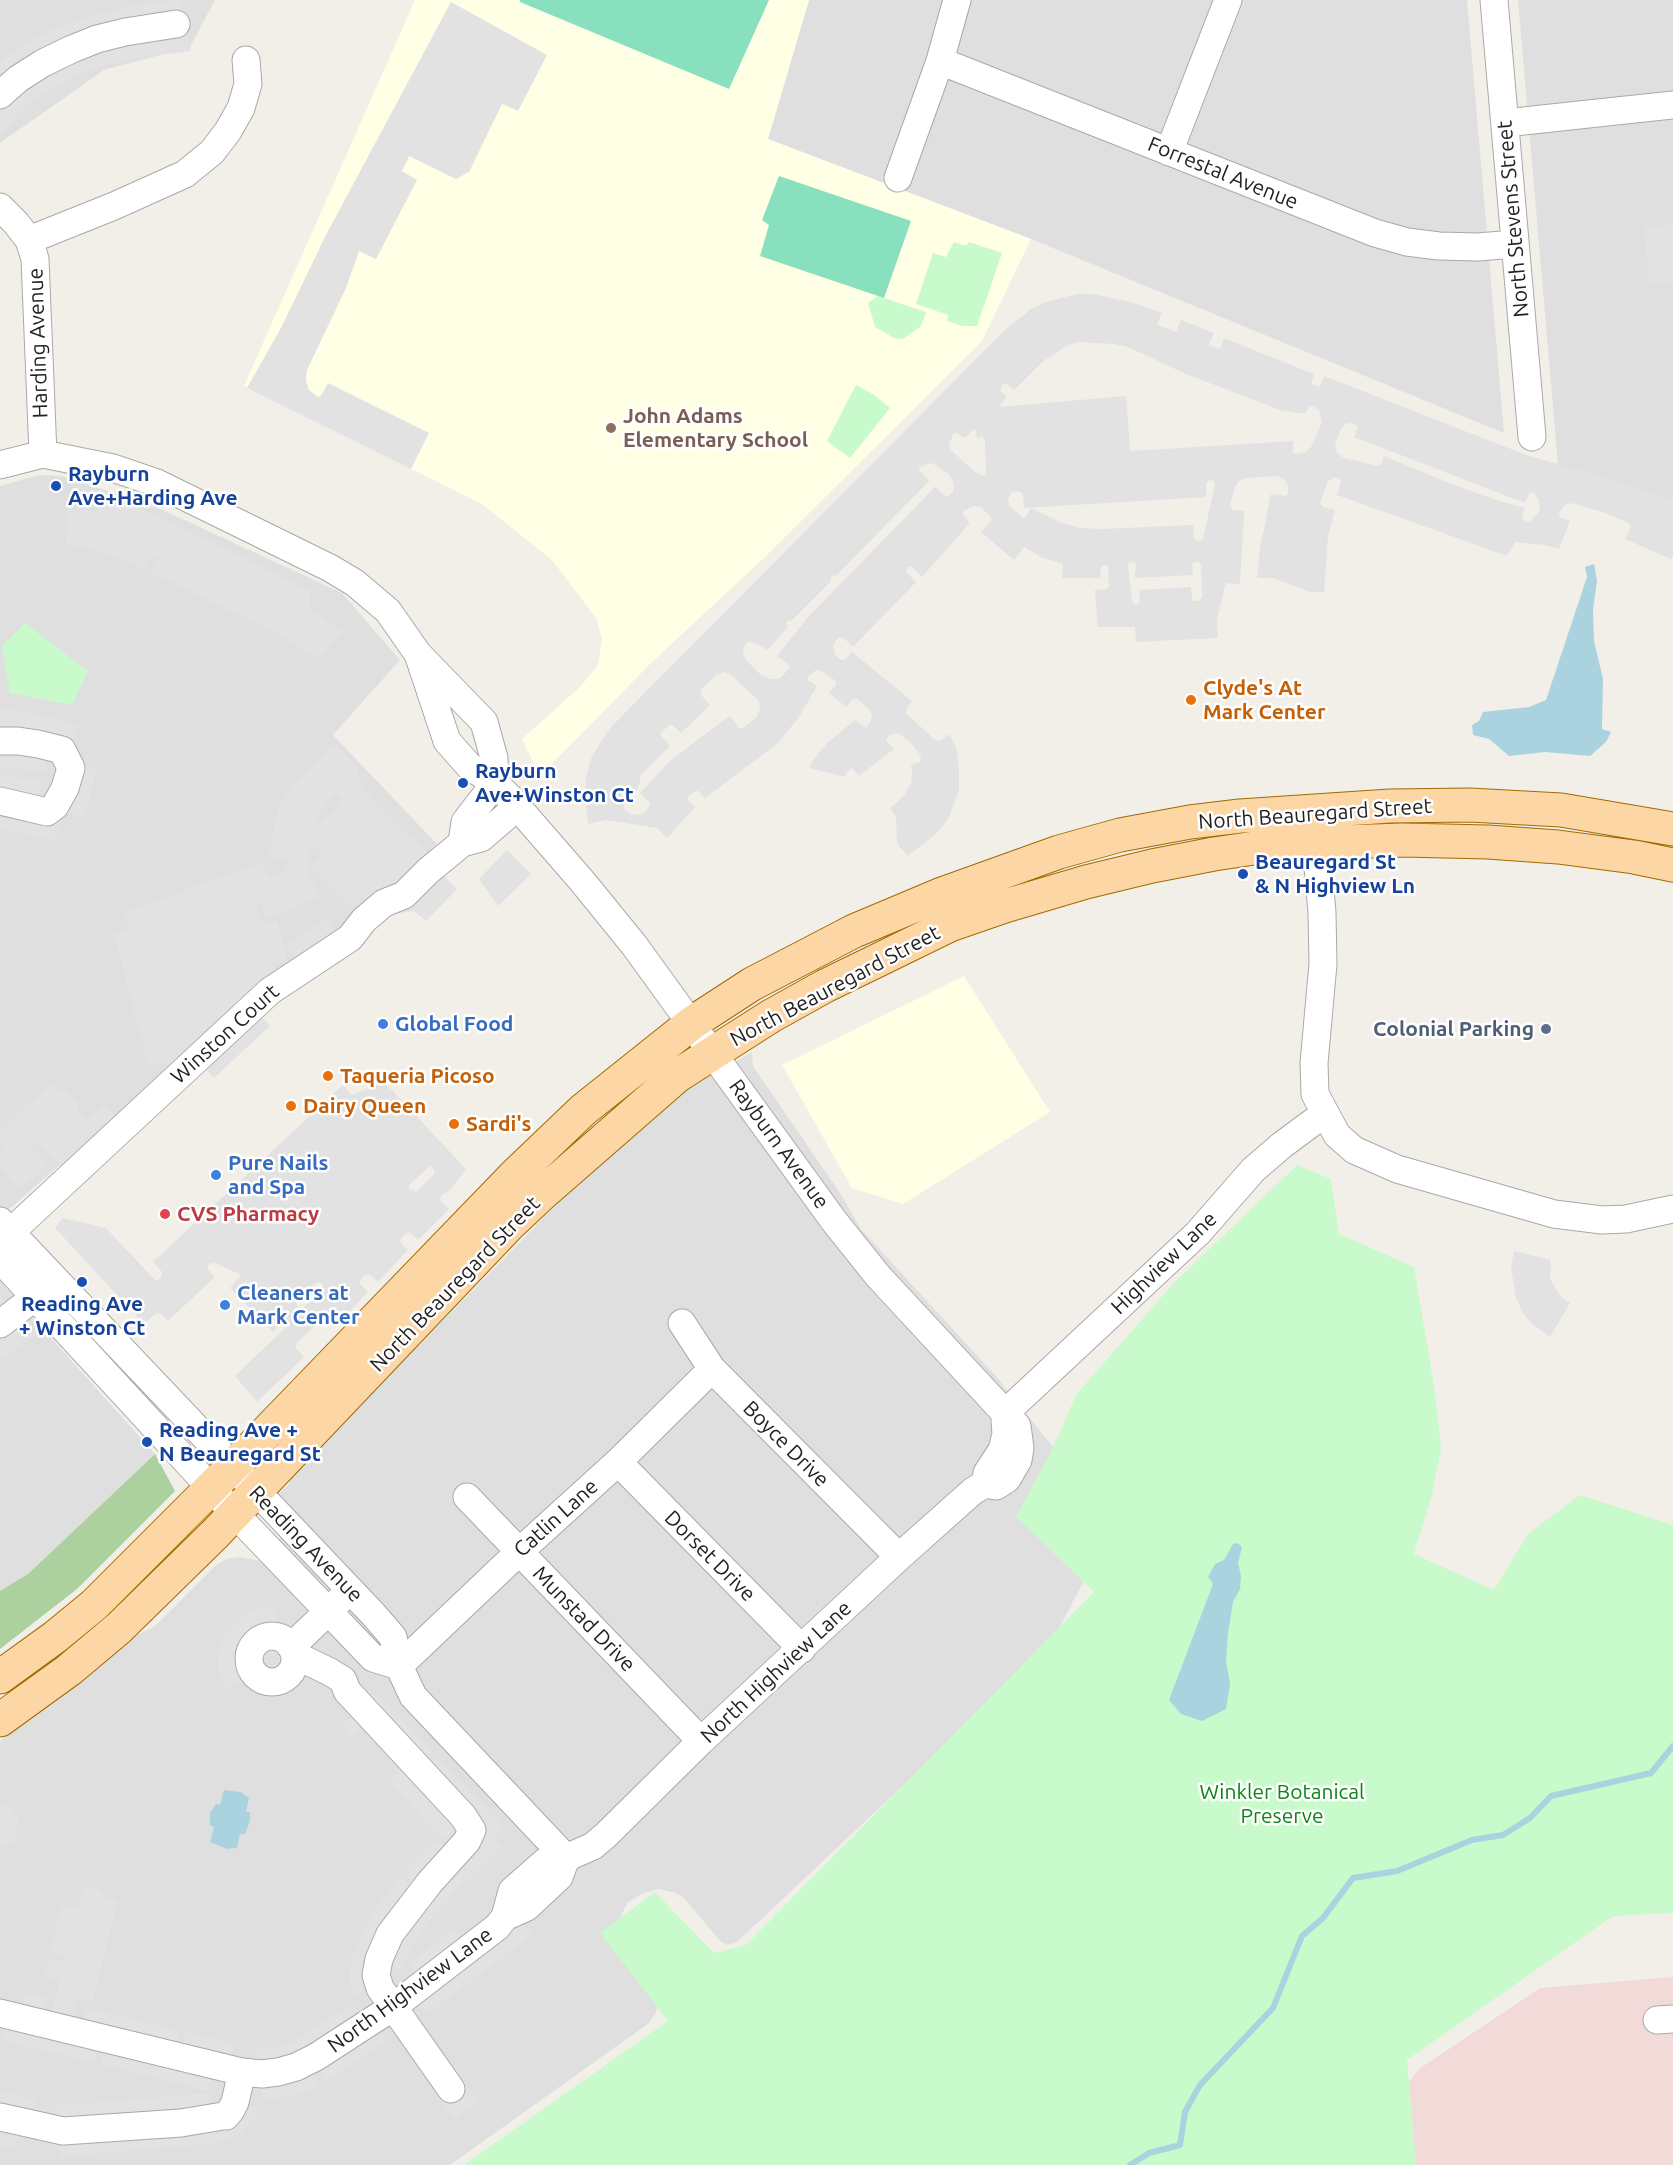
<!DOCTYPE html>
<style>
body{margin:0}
canvas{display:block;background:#f2efe9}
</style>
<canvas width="1673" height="2165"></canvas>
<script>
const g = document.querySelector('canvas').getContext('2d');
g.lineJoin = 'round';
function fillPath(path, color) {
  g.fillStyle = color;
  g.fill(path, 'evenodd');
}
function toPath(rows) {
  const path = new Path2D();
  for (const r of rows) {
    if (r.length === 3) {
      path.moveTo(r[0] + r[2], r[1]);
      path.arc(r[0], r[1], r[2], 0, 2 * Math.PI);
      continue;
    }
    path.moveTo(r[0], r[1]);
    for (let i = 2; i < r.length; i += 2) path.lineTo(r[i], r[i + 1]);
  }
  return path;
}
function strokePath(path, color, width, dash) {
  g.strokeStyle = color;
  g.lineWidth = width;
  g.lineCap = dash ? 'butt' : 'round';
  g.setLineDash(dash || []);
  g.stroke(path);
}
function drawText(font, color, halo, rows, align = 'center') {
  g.font = font + ' Ubuntu,sans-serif';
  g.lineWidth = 5;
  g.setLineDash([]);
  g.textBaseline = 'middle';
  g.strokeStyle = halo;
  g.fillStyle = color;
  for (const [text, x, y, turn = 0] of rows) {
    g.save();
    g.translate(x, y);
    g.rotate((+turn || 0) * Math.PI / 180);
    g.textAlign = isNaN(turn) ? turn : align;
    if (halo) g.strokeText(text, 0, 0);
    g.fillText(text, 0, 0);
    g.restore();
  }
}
fillPath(toPath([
 [0,0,215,0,190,47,104,70,0,143],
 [809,0,1467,0,1504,433,1031,239,768,139],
 [1518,0,1673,0,1673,503,1558,465],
 [40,475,61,476,152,505,342,593,400,660,333,735,437,844,342,929,156,1081,0,1217,0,486],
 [752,1052,753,1066,840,1193,861,1229,994,1374,1050,1443,1117,1518,1048,1649,737,1942,727,1945,721,1942,684,1898,676,1893,659,1889,644,1893,628,1902,616,1925,658,1996,656,2012,649,2023,450,2165,0,2165,0,1741,124,1644,135,1636,154,1627,214,1567,226,1559,240,1557,260,1561,285,1532,262,1510,289,1484,293,1475,336,1430,571,1190,689,1088],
 [0,1281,155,1454,28,1574,0,1591]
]), '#e0dfdf');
fillPath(toPath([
 [1673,1977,1673,2165,1416,2165,1409,2082,1419,2069,1540,1988]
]), '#f2dad9');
fillPath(toPath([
 [415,0,809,0,768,139,1031,239,982,341,765,557,652,662,540,776,522,739,581,686,598,665,602,639,596,618,552,560,482,504,244,386],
 [964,976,1050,1112,903,1204,852,1188,782,1065]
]), '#ffffe5');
fillPath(toPath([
 [155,1454,175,1491,77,1589,0,1649,0,1591,28,1574]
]), '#add19e');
fillPath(toPath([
 [954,242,966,246,969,242,1002,253,977,326,963,326,947,321,948,315,916,304,933,253,946,257],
 [878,296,926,312,921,326,903,339,894,338,875,327,868,303],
 [856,385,873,394,890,408,850,458,827,441],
 [25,623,88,671,72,705,10,693,2,646],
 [1297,1165,1331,1179,1339,1234,1414,1267,1435,1392,1441,1449,1432,1494,1414,1554,1494,1590,1528,1534,1580,1495,1673,1525,1673,1913,1613,1916,1407,2060,1416,2165,464,2165,668,2021,600,1933,655,1892,714,1953,746,1945,1094,1592,1016,1517,1052,1450,1076,1395,1172,1285]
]), '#c8facc');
fillPath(toPath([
 [520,0,769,0,729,89,520,2],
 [779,176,911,221,884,298,760,256,769,225,762,220]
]), '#88e0be');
fillPath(toPath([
 [180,0,191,51,145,57,101,66,79,74,53,88,28,105,0,135,0,81,4,78,0,72,0,62,7,56,40,35,84,18,140,4],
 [451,2,547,55,518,111,502,104,469,172,456,179,409,156,402,171,417,180,376,259,359,251,346,288,307,370,306,380,309,390,318,397,321,396,328,383,429,433,411,469,247,388,281,328,327,233],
 [1673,224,1673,281,1649,284,1644,228],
 [1077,294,1094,294,1134,303,1162,313,1157,325,1176,332,1181,320,1214,333,1209,345,1220,349,1224,338,1314,374,1311,384,1320,387,1324,376,1529,456,1608,478,1673,500,1673,554,1671,559,1625,539,1631,527,1629,523,1603,512,1571,503,1565,505,1558,515,1561,518,1570,521,1559,549,1544,545,1515,542,1507,556,1337,495,1341,482,1339,478,1335,477,1328,481,1320,503,1323,507,1335,510,1328,536,1324,592,1310,592,1273,578,1257,578,1260,548,1271,494,1285,496,1288,494,1288,485,1284,479,1277,476,1244,478,1238,482,1234,490,1230,506,1233,510,1244,511,1240,584,1227,583,1225,586,1217,621,1218,638,1136,642,1135,627,1098,627,1095,590,1106,589,1109,587,1108,566,1104,565,1101,567,1100,578,1062,578,1063,564,1043,558,1024,547,1014,560,981,532,991,521,991,518,981,507,974,506,963,511,963,515,970,523,922,577,911,566,907,567,906,572,916,582,853,647,844,638,839,637,833,645,835,655,841,660,845,660,852,652,912,701,906,709,906,713,935,740,939,741,950,734,957,751,959,771,959,790,948,819,936,834,908,856,897,844,896,817,890,808,903,797,911,783,912,771,911,765,920,762,921,756,911,743,900,734,895,733,888,736,886,741,894,749,859,776,852,768,847,772,845,777,809,768,814,759,827,743,855,720,866,728,870,723,872,716,869,709,857,699,852,700,846,707,829,693,836,685,836,681,821,671,816,670,808,677,808,680,817,686,799,717,778,743,705,798,698,791,695,791,688,797,688,800,695,807,667,838,657,828,606,820,588,824,585,790,587,773,592,756,610,728,1005,330,1031,309,1046,302],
 [1078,342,1114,344,1128,347,1186,374,1280,410,1305,414,1308,408,1312,406,1319,410,1322,422,1311,447,1306,452,1298,454,1293,453,1293,441,1132,451,1130,449,1126,396,998,407,1007,397,1000,390,1003,384,1007,384,1014,390,1042,362,1068,345],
 [1352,423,1358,427,1354,437,1525,503,1529,493,1533,492,1539,500,1540,510,1530,522,1525,522,1522,518,1525,508,1496,500,1444,481,1384,456,1381,464,1378,466,1344,458,1337,453,1335,445,1340,431,1345,424],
 [975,428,977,438,982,437,985,440,986,474,984,476,974,471,951,450,949,444,954,433,957,433,965,438],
 [932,463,950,475,954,484,953,492,948,496,945,496,935,487,808,617,777,656,790,666,786,672,780,678,770,679,761,675,746,660,743,653,744,646,748,642,752,642,768,650,788,626,786,624,787,621,792,620,831,581,831,576,837,575,929,481,918,469,924,465],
 [1209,480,1213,480,1215,484,1203,539,1200,541,1197,541,1194,538,1193,525,1102,529,1079,528,1060,522,1031,508,1024,519,1009,505,1008,499,1012,492,1020,491,1023,494,1024,508,1206,497,1206,483],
 [1130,561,1136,564,1135,578,1193,575,1192,565,1194,562,1199,562,1201,565,1202,597,1199,601,1194,601,1192,599,1191,587,1139,590,1140,602,1135,605,1132,602,1128,565],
 [724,672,731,675,759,701,760,709,757,717,743,728,739,728,730,716,705,734,670,761,640,793,650,803,649,807,644,813,638,815,631,814,625,810,621,794,624,791,638,789,641,775,670,746,661,736,661,733,669,725,673,725,681,733,710,705,701,695,701,690,716,675],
 [102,496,131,505,162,518,311,591,309,608,344,632,318,659,278,634,151,572,157,559,155,556,151,557,145,569,101,552,66,543,68,508,95,512,99,510],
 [0,708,23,711,78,725,73,743,80,765,97,770,84,817,66,813,59,823,54,840,0,829,0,775,42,780,37,794,39,797,46,799,52,796,60,763,48,758,44,771,0,767],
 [334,744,359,769,358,776,364,790,404,831,428,852,448,880,457,889,426,921,414,911,387,915,261,1016,270,1026,214,1078,203,1067,163,1063,149,1068,114,934,128,930,129,927,124,913,262,862,267,875,271,877,282,872,287,866,288,860,286,858,270,857,275,820,282,801,292,785],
 [333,795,338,795,341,798,341,802,322,822,317,821,317,816],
 [313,847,320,853,321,857,310,866,352,908,363,897,366,898,367,901,340,930,336,930,328,918,286,946,294,959,293,961,278,971,274,971,274,965,287,961,277,921,266,924,261,923,256,905,260,904,265,919,319,898,310,875,308,851],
 [507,850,531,874,498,906,479,879],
 [52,1083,62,1092,66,1091,79,1104,78,1109,87,1120,104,1104,131,1133,61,1167,38,1143,33,1143,32,1147,48,1164,20,1190,0,1168,0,1152,4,1148,0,1144,0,1130],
 [343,1085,352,1095,373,1086,385,1085,392,1090,466,1169,451,1189,441,1196,440,1200,449,1209,418,1240,410,1233,406,1233,401,1238,400,1242,408,1250,378,1282,370,1274,365,1275,360,1280,360,1284,368,1292,337,1324,329,1316,325,1316,296,1344,296,1348,304,1357,257,1402,235,1376,287,1326,282,1323,273,1332,230,1288,241,1275,215,1263,209,1264,207,1268,215,1277,168,1321,159,1313,155,1314,144,1324,55,1228,63,1218,106,1228,155,1280,158,1280,162,1276,162,1272,153,1262],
 [432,1166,435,1173,416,1192,409,1189,409,1185,429,1167],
 [320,1282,323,1285,322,1289,304,1307,299,1308,296,1304,297,1300,316,1283],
 [1514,1251,1551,1260,1550,1279,1561,1297,1570,1303,1550,1337,1532,1324,1523,1313,1516,1298,1511,1268],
 [0,1294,36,1335,0,1361],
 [276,1607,275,1646,265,1648,259,1653,257,1659,260,1664,265,1666,226,1690,217,1670,219,1651,225,1635,239,1620,256,1609],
 [378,1694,433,1752,424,1761,428,1766,438,1758,504,1827,495,1836,495,1840,502,1848,457,1889,426,1924,414,1942,401,1970,391,1966,387,1968,389,1982,397,1986,404,1985,414,1974,408,1965,454,1929,460,1937,465,1937,492,1915,524,1924,533,1935,427,2014,419,2005,414,2005,384,2027,382,2032,387,2042,326,2081,319,2071,315,2071,314,2074,320,2085,288,2097,263,2100,263,2090,259,2086,253,2086,249,2090,248,2104,259,2108,255,2118,241,2133,232,2139,213,2144,60,2156,60,2142,24,2135,18,2136,16,2148,0,2145,0,2092,35,2099,32,2113,54,2116,56,2103,83,2104,209,2093,210,2106,218,2106,223,2099,227,2084,225,2080,214,2077,210,2079,207,2091,101,2064,104,2052,98,2050,94,2063,1,2040,4,2029,0,2024,0,1999,19,2006,23,2004,26,1993,48,1999,45,2010,48,2013,52,2012,59,1981,57,1979,44,1975,49,1959,63,1962,65,1957,50,1952,61,1905,77,1909,83,1886,103,1891,102,1896,118,1900,93,2001,80,1998,77,2000,73,2016,76,2020,82,2020,86,2008,179,2030,176,2043,179,2046,182,2043,186,2032,235,2044,232,2056,235,2059,254,2061,255,2048,271,2049,287,2045,353,2004,359,2013,371,2008,372,2001,368,1991,365,1991,355,1996,350,1984,349,1970,353,1955,368,1921,399,1876,408,1883,412,1883,413,1879,404,1871,436,1839,443,1847,447,1848,457,1832,452,1831,443,1840,389,1781,398,1772,399,1768,363,1730,359,1730,350,1738,341,1727],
 [7,1804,19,1819,14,1841,0,1848,0,1809],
 [456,2071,479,2102,454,2120,432,2087]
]), '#e2e2e2');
fillPath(toPath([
 [1594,564,1597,581,1593,609,1594,641,1603,679,1602,729,1611,732,1606,742,1590,756,1545,752,1509,756,1489,739,1473,735,1472,725,1479,721,1483,712,1529,707,1546,700,1587,577,1585,567],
 [1238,1543,1242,1547,1238,1563,1241,1576,1240,1589,1233,1602,1228,1633,1226,1661,1230,1684,1226,1709,1202,1721,1181,1714,1169,1700,1213,1584,1208,1577,1215,1564,1224,1560,1233,1544],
 [224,1790,241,1792,249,1798,246,1812,250,1812,250,1821,245,1834,240,1834,237,1848,227,1849,210,1842,214,1827,210,1825,210,1813,216,1804,220,1805]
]), '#aad3df');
strokePath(toPath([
 [1130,2165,1149,2153,1180,2145,1185,2112,1200,2085,1273,2008,1302,1936,1323,1918,1353,1878,1397,1871,1472,1840,1503,1835,1530,1818,1551,1796,1651,1773,1673,1746]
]), '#aad3df', 6);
const minor = toPath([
 [1494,0,1532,437],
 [940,61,1375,233,1407,242,1439,246,1478,247,1514,244],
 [0,95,18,79,43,63,72,49,97,39,125,32,176,24],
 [1505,123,1673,105],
 [1169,152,1228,0],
 [898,178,940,61,957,0],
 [0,207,16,223,29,240,35,259,43,454],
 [29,240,114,206,185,174,212,152,228,131,241,108,248,84,246,60],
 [0,465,43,454,113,468,157,483,330,568,355,583,388,611,418,654,484,722,494,758,495,783],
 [0,741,18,741,38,744,62,750,71,768,65,788,55,806,47,812,0,801],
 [462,843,465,822,495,783],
 [1316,843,1322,913,1323,964,1314,1063,1315,1094,1337,1135,1354,1150,1397,1169,1554,1214,1602,1220,1626,1219,1673,1209],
 [0,1221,373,1614,393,1637,399,1666,413,1696,566,1858],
 [0,1242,270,991,350,938,364,920,384,903,404,895,428,871,462,843,481,838,517,807],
 [0,1259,235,1514,373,1658,399,1666],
 [682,1323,712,1369,899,1557],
 [0,1324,31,1300,48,1282],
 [1005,1413,1198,1233,1253,1170,1282,1145,1324,1114],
 [618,1462,802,1649],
 [985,1484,987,1473,1002,1450,1006,1434,1005,1421],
 [467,1497,701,1741],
 [272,1659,23],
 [291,1647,340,1600],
 [295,1655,330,1672,343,1680,347,1691,463,1816,472,1830,467,1841,430,1882,390,1934,379,1959,376,1975,380,1988,451,2089],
 [399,1666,520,1551,618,1462,712,1369],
 [505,1917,527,1907,559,1877,566,1858],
 [0,2013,242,2072,262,2074,278,2072,296,2067,316,2057,393,2007,497,1927,505,1917,512,1891,545,1862,566,1858,593,1846,606,1835,701,1741,899,1557,973,1491,985,1484,996,1486,1007,1479,1018,1460,1020,1448,1017,1426,878,1276,834,1221,634,945,582,881,509,797,495,783,469,766,447,741,418,654],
 [1657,2020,1673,2019],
 [0,2117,63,2131,181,2123,223,2116,226,2116,231,2110,235,2102,242,2072]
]);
const major = toPath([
 [0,1677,55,1637,94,1605,249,1450,515,1175,583,1110,692,1023,752,984,854,931,942,894,1059,852,1120,835,1190,822,1240,816,1390,806,1470,805,1561,810,1673,829],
 [0,1720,69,1670,119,1628,215,1534,510,1224,543,1193,677,1076,771,1016,825,986,950,925,1005,906,1086,882,1152,866,1214,854,1261,847,1316,843,1402,840,1488,842,1558,847,1634,857,1673,865]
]);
strokePath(minor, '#a9a9a9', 29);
strokePath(major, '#a06b00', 35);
strokePath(minor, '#fff', 27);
strokePath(major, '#fcd6a4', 33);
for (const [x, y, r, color] of [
 [611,428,6,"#8d6e63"],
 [56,486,6,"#1a4fb4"],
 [1191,700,6,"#e8710a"],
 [463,783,6,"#1a4fb4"],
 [1243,874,6,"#1a4fb4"],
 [383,1024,6,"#3f7fe0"],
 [1546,1029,6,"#5c6f8a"],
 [328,1076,6,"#e8710a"],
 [291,1106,6,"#e8710a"],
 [454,1124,6,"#e8710a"],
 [216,1175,6,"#3f7fe0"],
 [165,1214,6,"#e0444e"],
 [82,1282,6,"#1a4fb4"],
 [225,1305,6,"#3f7fe0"],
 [147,1442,6,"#1a4fb4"]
]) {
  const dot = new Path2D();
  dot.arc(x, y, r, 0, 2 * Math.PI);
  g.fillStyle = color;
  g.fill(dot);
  strokePath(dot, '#fff', 2);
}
drawText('21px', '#222', '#fff', [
 ["Forrestal Avenue",1223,173,22],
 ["North Stevens Street",1513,219,-95],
 ["Harding Avenue",38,343,-92],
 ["North Beauregard Street",1315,814,-4],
 ["North Beauregard Street",835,986,-28],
 ["Winston Court",225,1034,-42],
 ["Rayburn Avenue",779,1144,54],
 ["Highview Lane",1164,1263,-44],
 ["North Beauregard Street",455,1284,-46],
 ["Boyce Drive",786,1444,45],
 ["Catlin Lane",556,1518,-42],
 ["Reading Avenue",306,1544,46],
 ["Dorset Drive",710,1556,45],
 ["Munstad Drive",584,1619,46],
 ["North Highview Lane",776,1672,-43],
 ["North Highview Lane",410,1990,-36]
]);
drawText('bold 21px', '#785e54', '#fff', [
 ["John Adams",623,416],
 ["Elementary School",623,440]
], 'left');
drawText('bold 21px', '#164399', '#fff', [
 ["Rayburn",68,474],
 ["Ave+Harding Ave",68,498],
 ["Rayburn",475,771],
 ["Ave+Winston Ct",475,795],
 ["Beauregard St",1255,862],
 ["& N Highview Ln",1255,886],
 ["Reading Ave",82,1304,"center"],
 ["+ Winston Ct",82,1328,"center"],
 ["Reading Ave +",159,1430],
 ["N Beauregard St",159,1454]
], 'left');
drawText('bold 21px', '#c56008', '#fff', [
 ["Clyde's At",1203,688],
 ["Mark Center",1203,712],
 ["Taqueria Picoso",340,1076],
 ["Dairy Queen",303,1106],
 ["Sardi's",466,1124]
], 'left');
drawText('bold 21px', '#366cbe', '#fff', [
 ["Global Food",395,1024],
 ["Pure Nails",228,1163],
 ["and Spa",228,1187],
 ["Cleaners at",237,1293],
 ["Mark Center",237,1317]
], 'left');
drawText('bold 21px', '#4e5e75', '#fff', [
 ["Colonial Parking",1534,1029]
], 'right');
drawText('bold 21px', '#be3a42', '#fff', [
 ["CVS Pharmacy",177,1214]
], 'left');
drawText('21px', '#0c8416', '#fff', [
 ["Winkler Botanical",1282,1792],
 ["Preserve",1282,1816]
]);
</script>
